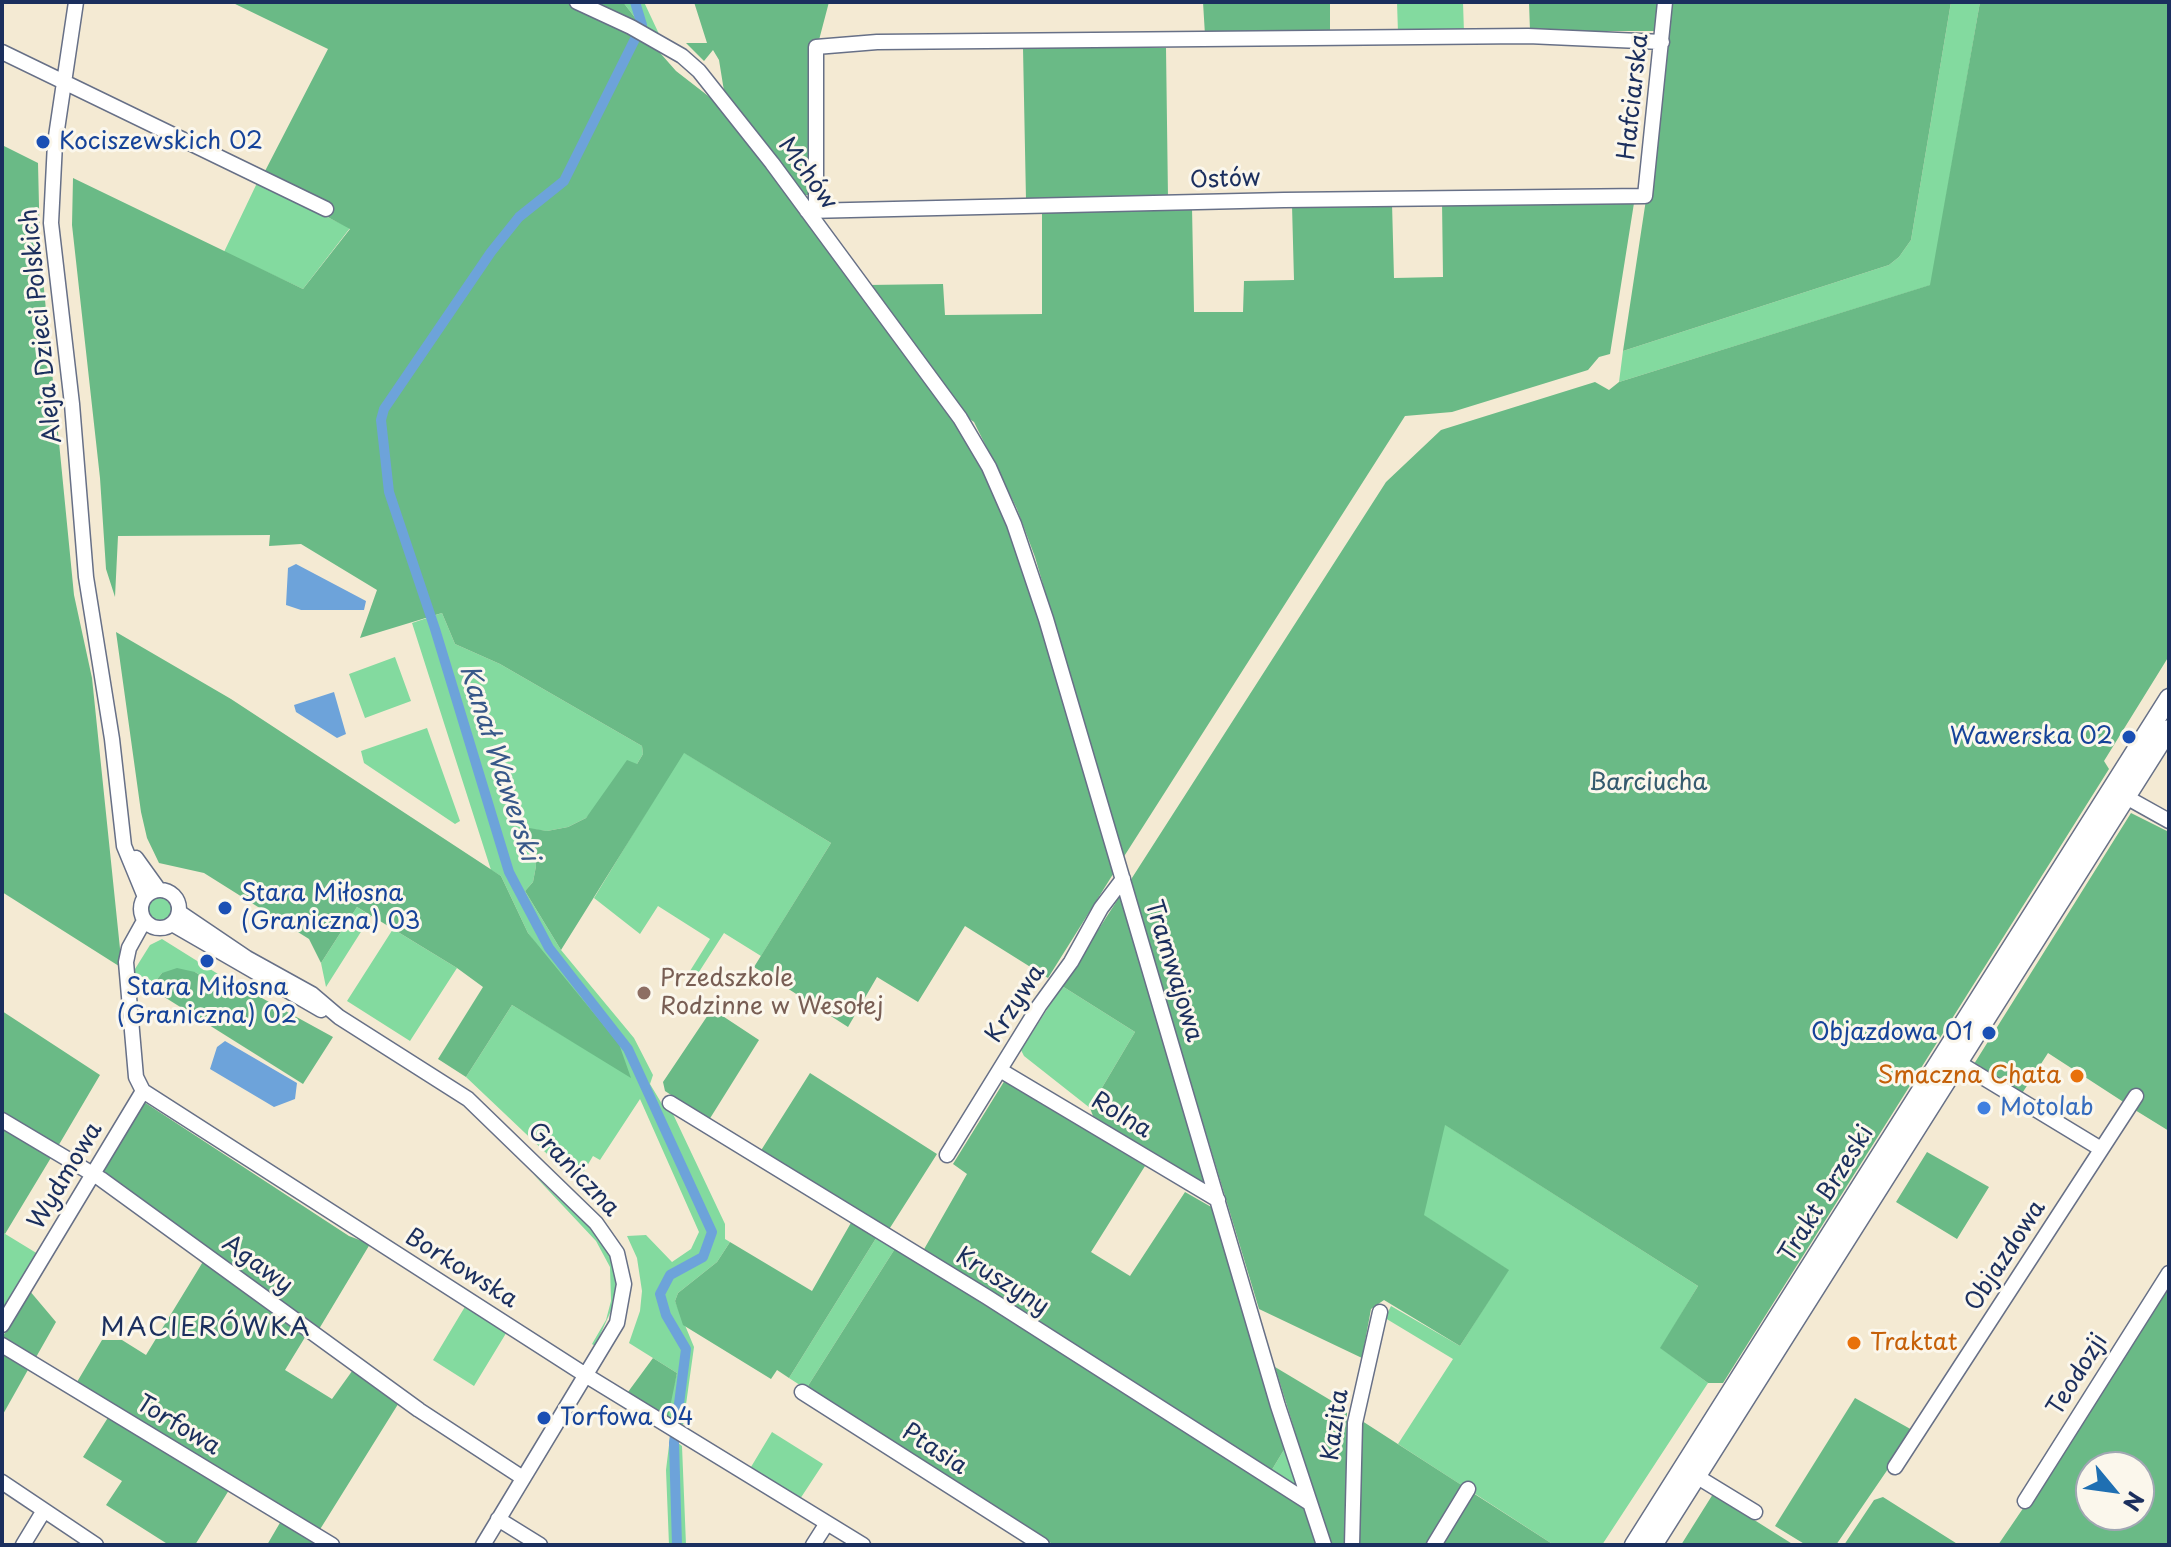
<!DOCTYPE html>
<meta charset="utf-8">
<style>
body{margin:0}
#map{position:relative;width:2171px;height:1547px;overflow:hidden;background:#f4ead3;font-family:"Playpen Sans",sans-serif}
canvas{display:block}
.frame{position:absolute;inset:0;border:4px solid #1b2f5e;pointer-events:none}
.north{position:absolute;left:2075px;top:1451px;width:80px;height:80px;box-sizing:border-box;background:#fbf7ec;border:2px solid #a1a7b3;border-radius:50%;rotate:119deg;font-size:22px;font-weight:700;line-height:32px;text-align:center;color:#1b2f5e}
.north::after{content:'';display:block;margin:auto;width:28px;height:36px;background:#1f6fb2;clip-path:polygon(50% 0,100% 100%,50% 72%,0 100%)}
</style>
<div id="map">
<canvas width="2171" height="1547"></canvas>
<div class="frame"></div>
<div class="north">N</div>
</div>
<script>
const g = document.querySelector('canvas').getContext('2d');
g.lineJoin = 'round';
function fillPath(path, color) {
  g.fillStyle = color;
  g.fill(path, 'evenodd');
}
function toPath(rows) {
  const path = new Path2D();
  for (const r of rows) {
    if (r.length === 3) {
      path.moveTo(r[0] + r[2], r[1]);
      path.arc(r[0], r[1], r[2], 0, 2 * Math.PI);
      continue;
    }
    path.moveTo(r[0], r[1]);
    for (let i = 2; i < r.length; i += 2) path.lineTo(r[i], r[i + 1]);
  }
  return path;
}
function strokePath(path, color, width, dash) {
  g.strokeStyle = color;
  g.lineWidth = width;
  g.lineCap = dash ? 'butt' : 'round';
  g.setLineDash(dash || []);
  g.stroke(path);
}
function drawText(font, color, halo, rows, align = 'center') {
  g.font = font + ' "Playpen Sans",sans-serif';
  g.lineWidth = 6;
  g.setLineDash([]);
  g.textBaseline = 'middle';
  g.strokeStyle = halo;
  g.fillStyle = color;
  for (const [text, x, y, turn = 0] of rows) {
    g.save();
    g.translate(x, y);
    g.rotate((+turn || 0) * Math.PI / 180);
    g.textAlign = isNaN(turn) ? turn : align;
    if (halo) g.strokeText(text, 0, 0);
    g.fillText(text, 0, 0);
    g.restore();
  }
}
fillPath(toPath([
 [623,2,644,2,659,34,636,25,636,19],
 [1397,2,1463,2,1464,33,1398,33],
 [1951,2,1980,2,1931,285,1619,382,1623,351,1889,265,1899,257,1911,240],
 [257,183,350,228,303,289,224,252],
 [442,613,455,644,500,664,642,746,643,754,637,764,586,818,568,827,547,831,530,829,536,866,533,882,525,891,561,950,634,1038,653,1075,650,1084,665,1109,673,1114,725,1224,725,1239,730,1242,717,1262,678,1293,675,1301,694,1347,683,1426,668,1417,667,1411,677,1373,629,1343,640,1311,642,1291,637,1258,627,1236,646,1235,672,1262,691,1249,699,1232,640,1099,600,1160,593,1156,581,1176,571,1165,566,1165,563,1169,466,1077,512,1005,630,1076,528,933,501,876,491,870,412,623],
 [395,657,411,701,365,718,349,674],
 [427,728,460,821,455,824,364,763,361,751],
 [683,752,831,843,761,956,724,933,697,975,690,971,710,939,658,906,640,934,594,898],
 [160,909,11],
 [357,907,371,916,326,987,321,963],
 [393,929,457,968,410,1041,347,1001],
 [162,939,218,974,212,983,195,972,162,973,150,988,134,978,135,969,150,945],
 [1062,986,1135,1032,1090,1108,1024,1056,1021,1050],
 [1444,1124,1698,1286,1661,1348,1708,1383,1602,1545,1554,1545,1398,1444,1453,1359,1385,1318,1391,1306,1460,1346,1508,1270,1423,1215],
 [533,1174,591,1229,610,1254,616,1283,615,1302,595,1346,592,1344,606,1320,611,1301,610,1267,596,1241],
 [2,1232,38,1254,2,1315],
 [878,1235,896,1247,806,1389,789,1378],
 [466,1305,508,1330,474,1386,433,1360],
 [772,1432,823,1464,800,1499,751,1467],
 [670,1437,682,1446,686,1545,669,1545,666,1470],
 [1285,1448,1297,1484,1294,1486,1270,1473]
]), '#83da9f');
fillPath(toPath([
 [231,2,567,2,654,46,676,71,716,102,801,211,948,413,960,424,1009,525,1034,596,1115,871,1048,978,965,926,918,1002,877,977,848,1027,754,967,831,843,684,753,561,950,525,891,533,882,536,866,529,828,547,831,568,827,586,818,627,760,637,764,643,754,642,746,500,664,455,644,442,613,360,638,377,590,301,544,269,546,270,535,118,536,115,597,106,569,100,478,72,225,73,178,303,289,350,229,322,214,264,173,328,49],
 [587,2,623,2,636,19,636,25],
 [694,2,829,2,819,40,811,195,805,195,724,91,719,60,713,50,704,61,686,43,707,43],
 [1203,2,1330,2,1330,34,1205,35],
 [1529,2,1662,2,1659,31,1530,31],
 [1672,2,1951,2,1911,240,1899,257,1889,265,1623,351,1662,94],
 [1980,2,2169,2,2169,656,2104,761,2109,769,1723,1383,1708,1383,1660,1348,1698,1286,1445,1125,1424,1215,1509,1270,1460,1346,1384,1300,1371,1309,1362,1358,1259,1309,1130,881,1386,482,1441,430,1595,382,1609,390,1619,382,1930,285],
 [1023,48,1166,48,1168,198,1026,200],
 [2,145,38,163,40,249,74,595,92,678,122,968,2,892],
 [1628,199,1634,203,1610,354,1599,357,1588,370,1452,412,1405,416,1123,858,1035,557,1017,509,974,422,962,414,867,285,943,284,945,315,1042,314,1042,212,1192,207,1194,312,1243,312,1244,281,1294,280,1292,205,1392,203,1394,278,1443,277,1442,201],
 [116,632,231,699,501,876,528,933,619,1044,631,1078,512,1005,466,1077,438,1059,483,987,457,968,357,907,321,963,309,939,204,873,159,863,147,838,141,812],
 [2131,813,2169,832,2169,1131,2135,1110,2144,1095,2136,1089,2125,1103,2048,1053,2021,1095,1974,1064],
 [1120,896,1140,956,1208,1190,1093,1116,1090,1108,1135,1032,1062,986],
 [177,968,195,972,212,983,218,974,333,1037,303,1084,150,988,162,973],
 [712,1009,759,1040,709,1120,665,1091,663,1082],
 [2,1011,100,1075,57,1148,2,1115],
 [810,1073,937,1154,888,1231,760,1152],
 [1005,1080,1145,1166,1091,1252,1130,1276,1185,1192,1213,1208,1285,1448,1270,1473,923,1251,967,1174,953,1164],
 [144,1102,349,1236,370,1244,319,1329,102,1173],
 [2,1126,52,1156,5,1234,2,1232],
 [1927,1152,1989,1187,1957,1239,1896,1202],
 [852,1221,878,1235,789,1378,777,1370,771,1379,683,1325,675,1301,678,1293,717,1262,730,1242,812,1291],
 [896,1247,1303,1507,1318,1545,1054,1545,806,1389],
 [204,1260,307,1334,285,1370,332,1399,355,1367,400,1401,319,1531,77,1382,102,1340,122,1340,146,1355],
 [2169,1281,2169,1545,1998,1545,2024,1507],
 [2091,1467,2139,1467,2139,1515,2091,1515],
 [29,1290,56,1322,35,1359,2,1338],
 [2,1352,29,1368,2,1416],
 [653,1358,677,1373,668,1417,628,1392],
 [1275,1367,1347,1410,1347,1545,1330,1545],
 [1855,1398,1914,1431,1836,1545,1806,1545,1775,1526],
 [109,1416,229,1490,195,1545,169,1545,106,1505,122,1481,83,1457],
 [1359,1419,1463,1486,1426,1545,1356,1545],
 [1473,1493,1554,1545,1443,1545],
 [1713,1494,1794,1545,1681,1545],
 [1883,1497,1959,1545,1844,1545,1874,1500],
 [281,1521,321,1545,267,1545]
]), '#6aba86');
fillPath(toPath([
 [296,564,366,601,364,610,301,610,286,605,288,568],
 [334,692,346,734,337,738,296,712,294,705],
 [225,1041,297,1083,295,1099,274,1107,210,1069,217,1047]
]), '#6da3da');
strokePath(toPath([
 [635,2,642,25,564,181,519,217,491,252,384,409,381,420,389,492,435,629,509,872,549,948,628,1049,712,1232,703,1257,670,1275,660,1294,666,1315,686,1349,674,1443,677,1545]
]), '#6da3da', 10);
const minor = toPath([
 [76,2,55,143,51,223,72,404,86,577,112,739,124,846,145,897],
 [577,2,631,27,682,56,699,71,772,163,960,418,989,467,1014,524,1046,619,1278,1406,1324,1545],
 [2,52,326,209],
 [807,211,1284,200,1645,196,1665,2],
 [816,211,816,47,877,42,1528,36,1662,42],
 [2117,792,2169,821],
 [136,858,159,890],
 [160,909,19],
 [179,912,247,958,312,994,339,1017,468,1099,596,1223,617,1253,624,1284,617,1323,483,1545],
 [144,921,129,948,126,962,136,1077,143,1091,587,1376,863,1545],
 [172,924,321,1010],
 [1951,1058,2101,1149],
 [1000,1070,1218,1200],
 [670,1103,987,1297,1308,1502],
 [2,1120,101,1179,419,1410,523,1478],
 [947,1155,1039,1006,1071,962,1101,908,1123,879],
 [2,1325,143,1091],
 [2,1345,332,1545],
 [802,1392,1042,1545],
 [1895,1467,2136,1096],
 [1696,1476,1755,1512],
 [2,1482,96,1545],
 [2025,1501,2169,1273],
 [498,1519,540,1545],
 [23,1545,43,1512],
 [813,1545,827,1523],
 [1352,1545,1355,1423,1380,1312],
 [1434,1545,1468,1489]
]);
const major = toPath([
 [1634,1545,2169,698],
 [1653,1545,2169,729]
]);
strokePath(minor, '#677087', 17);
strokePath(major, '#677087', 21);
strokePath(minor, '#fff', 14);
strokePath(major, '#fff', 18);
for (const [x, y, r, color] of [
 [43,142,8,"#1a4fb4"],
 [2129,737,8,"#1a4fb4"],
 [225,908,8,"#1a4fb4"],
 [207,961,8,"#1a4fb4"],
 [644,993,8,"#8d6e63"],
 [1989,1033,8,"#1a4fb4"],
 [2077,1076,8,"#e8710a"],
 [1984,1108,8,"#3f7fe0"],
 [1854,1343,8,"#e8710a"],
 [544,1418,8,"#1a4fb4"]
]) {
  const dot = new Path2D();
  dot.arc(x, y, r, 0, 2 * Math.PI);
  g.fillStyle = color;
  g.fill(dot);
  strokePath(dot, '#fbf7ec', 3);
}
drawText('24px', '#1b2f5e', '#fbf7ec', [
 ["Hafciarska",1634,97,-84],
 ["Mchów",807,174,54],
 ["Ostów",1225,180,-2],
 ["Aleja Dzieci Polskich",42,326,-96],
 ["Tramwajowa",1173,971,73],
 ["Krzywa",1016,1004,-57],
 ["Rolna",1121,1116,31],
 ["Graniczna",573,1170,46],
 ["Wydmowa",66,1176,-59],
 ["Trakt Brzeski",1827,1194,-58],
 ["Objazdowa",2006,1256,-57],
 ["Agawy",257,1265,36],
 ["Borkowska",461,1269,32],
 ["Kruszyny",1002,1282,32],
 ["Teodozji",2078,1375,-58],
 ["Kazita",1336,1425,-82],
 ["Torfowa",178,1426,31],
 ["Ptasia",934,1450,33]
]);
drawText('24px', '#164399', '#fbf7ec', [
 ["Kociszewskich 02",59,142],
 ["Wawerska 02",2113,737,"right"],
 ["Stara Miłosna",241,894],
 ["(Graniczna) 03",241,922],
 ["Stara Miłosna",207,988,"center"],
 ["(Graniczna) 02",207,1016,"center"],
 ["Objazdowa 01",1973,1033,"right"],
 ["Torfowa 04",560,1418]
], 'left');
drawText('24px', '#355a6e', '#fbf7ec', [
 ["Barciucha",1648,783]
]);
drawText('24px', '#785e54', '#fbf7ec', [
 ["Przedszkole",660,979],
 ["Rodzinne w Wesołej",660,1007]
], 'left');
drawText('24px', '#c56008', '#fbf7ec', [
 ["Smaczna Chata",2061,1076],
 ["Traktat",1870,1343,"left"]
], 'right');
drawText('24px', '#366cbe', '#fbf7ec', [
 ["Motolab",2000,1108]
], 'left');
drawText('italic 26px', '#385889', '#fbf7ec', [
 ["Kanał Wawerski",498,763,72]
]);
g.letterSpacing = '2px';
drawText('26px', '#1b2f5e', '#fbf7ec', [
 ["MACIERÓWKA",206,1329]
]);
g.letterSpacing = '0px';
</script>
